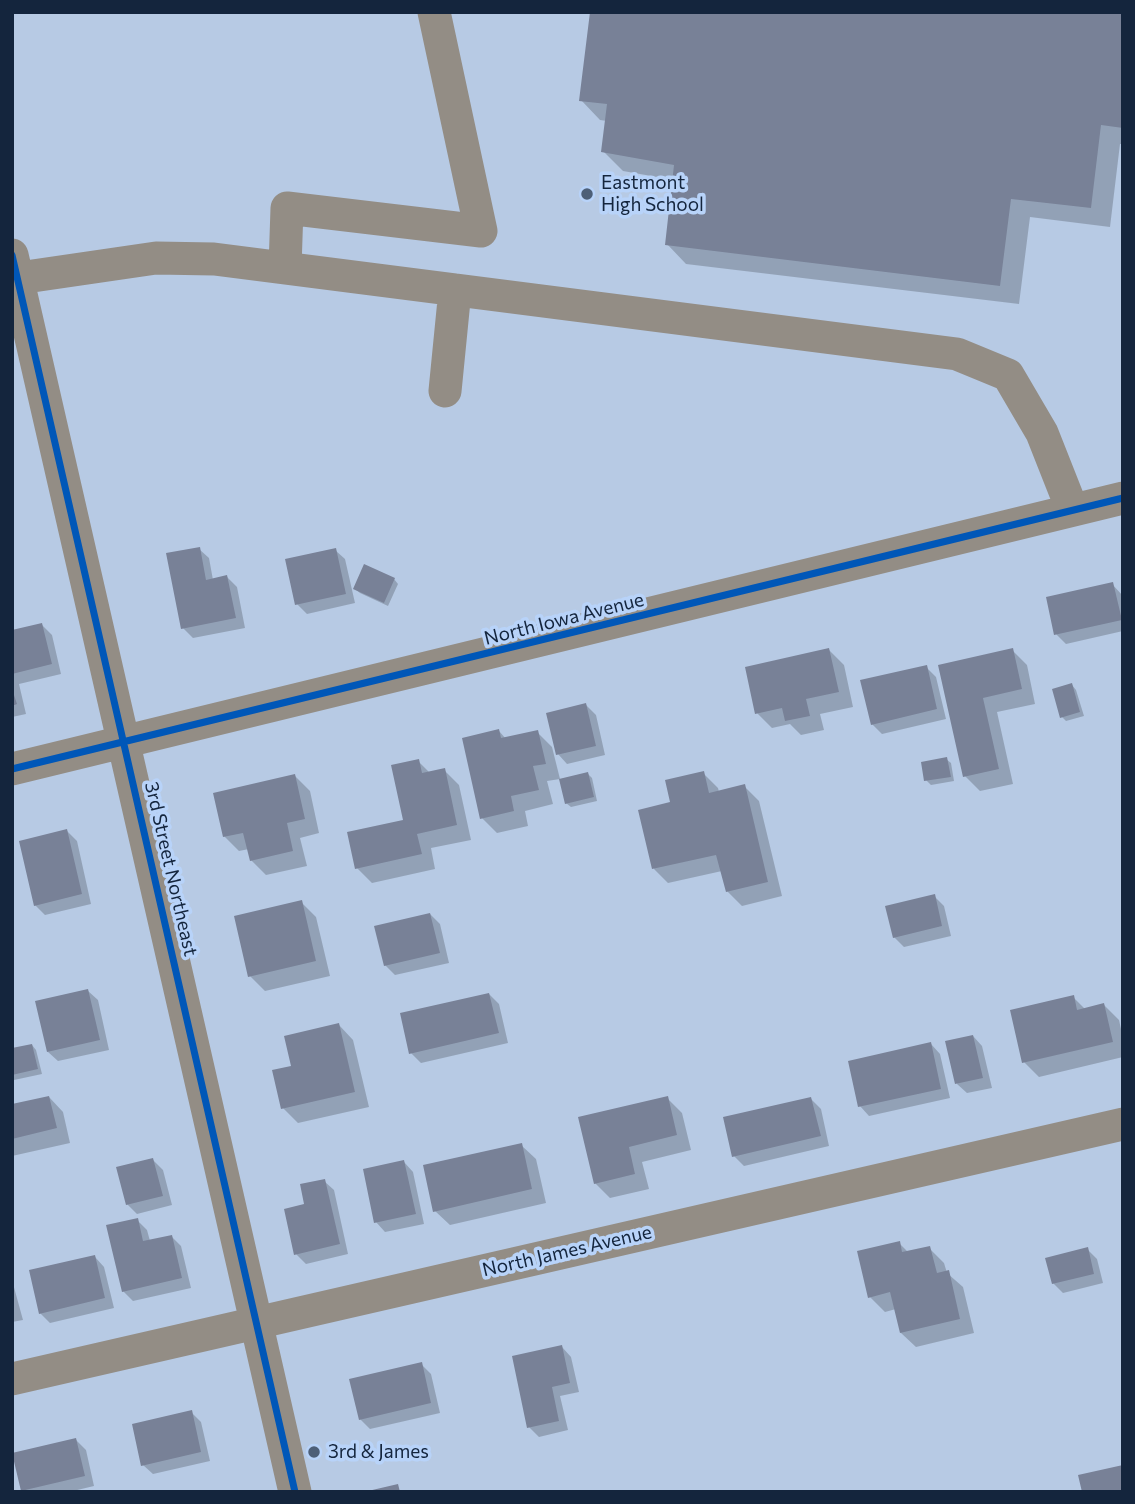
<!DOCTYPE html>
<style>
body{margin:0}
#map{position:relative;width:1135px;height:1504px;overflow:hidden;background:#b7cae4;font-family:Commissioner,sans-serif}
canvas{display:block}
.frame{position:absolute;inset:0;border:14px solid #14253d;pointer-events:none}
</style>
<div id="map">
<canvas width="1135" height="1504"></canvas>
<div class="frame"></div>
</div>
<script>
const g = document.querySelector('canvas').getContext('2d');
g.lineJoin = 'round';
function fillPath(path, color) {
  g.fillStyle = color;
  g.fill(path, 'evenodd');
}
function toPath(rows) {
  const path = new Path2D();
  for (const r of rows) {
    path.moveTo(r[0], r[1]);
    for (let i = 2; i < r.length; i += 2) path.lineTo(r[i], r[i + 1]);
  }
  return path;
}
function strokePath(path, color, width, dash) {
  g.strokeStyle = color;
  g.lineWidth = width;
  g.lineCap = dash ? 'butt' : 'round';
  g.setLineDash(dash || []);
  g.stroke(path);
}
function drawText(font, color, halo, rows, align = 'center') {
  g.font = font + ' Commissioner,sans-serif';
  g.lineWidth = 7;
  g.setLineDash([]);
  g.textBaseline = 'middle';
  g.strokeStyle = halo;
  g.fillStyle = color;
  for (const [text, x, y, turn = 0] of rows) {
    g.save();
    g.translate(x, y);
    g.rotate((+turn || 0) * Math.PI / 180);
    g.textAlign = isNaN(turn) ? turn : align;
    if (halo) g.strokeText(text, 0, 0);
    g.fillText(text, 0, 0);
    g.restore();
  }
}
fillPath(toPath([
 [1123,12,1123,144,1120,144,1110,227,1030,217,1019,304,686,264,667,244,674,180,623,171,603,151,607,121,600,120,581,100],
 [199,549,209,558,213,580,227,577,237,587,245,628,193,638,183,628],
 [335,550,345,559,355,603,307,614,297,604],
 [394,579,398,584,388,606,360,593,355,589],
 [1112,584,1123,596,1123,631,1066,644,1056,634],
 [42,625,52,635,61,674,19,684,26,714,12,717,12,632],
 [829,650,844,665,853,707,820,714,824,730,801,735,790,724,772,728,757,713],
 [1012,650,1027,665,1035,704,997,712,1013,784,980,791,965,776,940,666],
 [926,667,936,677,946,719,882,734,872,724],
 [1072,685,1076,690,1084,716,1066,721,1062,717],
 [586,705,596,715,605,755,567,764,558,754],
 [499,731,506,739,537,732,552,747,560,779,547,781,553,804,525,811,528,826,497,833,482,818],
 [946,759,951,763,954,781,931,785,926,780],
 [418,761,430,773,444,770,459,785,471,840,431,848,435,869,372,883,357,868,405,821],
 [703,773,718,788,719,792,744,786,759,801,782,896,742,906,727,891,722,871,668,883,654,869,672,804],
 [588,774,592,778,597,801,571,807,566,803],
 [295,776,310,791,319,833,300,838,307,866,266,875,251,860,249,849,239,851,224,836],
 [67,831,77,841,91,904,45,915,35,905],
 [934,896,944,906,951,936,904,947,894,937],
 [301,902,316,917,330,976,265,991,250,976],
 [430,914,440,924,449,963,395,975,385,965],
 [88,991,98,1000,109,1050,58,1061,48,1052],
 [489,994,499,1004,508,1043,421,1063,411,1053],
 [1073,997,1086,1010,1104,1005,1119,1020,1123,1038,1123,1057,1039,1077,1024,1062],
 [339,1025,353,1040,369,1107,298,1123,283,1108],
 [973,1036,982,1046,992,1088,967,1093,957,1084],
 [931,1044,940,1054,950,1098,869,1116,860,1106],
 [32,1045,36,1050,42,1074,14,1080,12,1050],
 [49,1097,63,1112,70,1143,12,1156,12,1103,14,1105],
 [667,1098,682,1113,691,1150,642,1162,649,1189,610,1198,595,1183],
 [811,1099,821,1109,829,1146,744,1166,734,1156],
 [521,1145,536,1159,546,1203,450,1225,435,1211],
 [153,1160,163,1170,172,1205,137,1214,127,1204],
 [404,1162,413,1172,424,1224,385,1232,376,1222],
 [324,1181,334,1190,348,1254,306,1264,296,1254,306,1205],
 [137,1220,147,1230,150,1241,171,1236,181,1246,191,1288,133,1301,123,1291],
 [899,1243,909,1253,929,1248,944,1263,947,1273,963,1287,974,1333,916,1347,901,1333,896,1309,885,1312,870,1297],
 [1087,1249,1097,1259,1103,1283,1063,1293,1053,1283],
 [95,1257,104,1267,114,1308,50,1323,40,1313],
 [12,1280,23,1320,12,1322],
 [562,1347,571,1357,579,1392,560,1396,568,1430,539,1437,529,1427],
 [421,1364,431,1374,440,1413,370,1429,360,1419],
 [191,1412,201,1422,210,1461,153,1474,143,1465],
 [76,1440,86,1450,94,1486,69,1492,23,1490]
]), '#0003');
fillPath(toPath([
 [590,12,1123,12,1123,128,1101,125,1091,208,1011,199,1000,286,665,245,674,165,601,152,607,104,579,101],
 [200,547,206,580,227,575,236,618,181,629,166,553],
 [336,548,346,594,295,605,285,559],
 [364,564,395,578,384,603,353,589],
 [1113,582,1122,620,1054,635,1046,597],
 [42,623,52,664,12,674,12,630],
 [829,648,839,692,806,699,810,716,785,721,782,708,755,714,745,667],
 [1013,648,1022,689,983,698,999,769,963,777,938,665],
 [927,665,937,709,871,725,860,680],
 [1072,683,1080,712,1060,718,1052,689],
 [12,689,17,704,12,706],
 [586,703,596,746,556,755,546,713],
 [499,729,501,738,538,730,546,764,533,766,539,790,511,796,514,811,480,819,462,738],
 [947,757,951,777,924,781,921,762],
 [419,759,422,773,445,768,457,825,417,834,422,854,355,869,347,832,403,820,391,765],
 [704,771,709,793,745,784,768,882,726,892,716,855,652,869,638,810,670,802,665,780],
 [588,772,594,797,565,804,559,779],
 [295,774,305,819,287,823,293,851,250,861,243,833,223,837,213,793],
 [67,829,82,894,34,906,19,841],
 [935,894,942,926,893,938,885,906],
 [302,900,316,961,248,977,234,916],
 [430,913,440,953,384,966,374,926],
 [88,989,100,1040,47,1052,35,1001],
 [489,993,499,1033,409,1054,400,1013],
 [1074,995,1077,1010,1104,1003,1113,1042,1022,1063,1010,1010],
 [339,1023,355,1092,281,1109,272,1070,291,1066,284,1036],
 [973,1035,983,1078,955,1084,945,1041],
 [931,1042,941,1089,858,1107,848,1061],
 [32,1044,38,1069,12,1075,12,1048],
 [49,1096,57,1128,12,1139,12,1104],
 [668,1096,677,1135,629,1147,635,1174,594,1184,578,1117],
 [811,1097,821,1136,732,1157,723,1117],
 [522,1143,532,1189,433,1212,423,1165],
 [153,1158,163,1196,126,1205,116,1167],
 [404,1160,416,1214,374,1223,363,1169],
 [325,1179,340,1244,294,1255,284,1209,304,1204,300,1184],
 [138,1218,143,1241,172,1235,182,1278,122,1292,106,1225],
 [900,1241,902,1252,930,1246,937,1273,949,1270,960,1319,900,1333,890,1292,868,1298,857,1251],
 [1088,1247,1094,1274,1052,1284,1045,1258],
 [95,1255,105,1298,39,1314,29,1270],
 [562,1345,570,1383,552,1387,559,1421,527,1428,512,1356],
 [422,1362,431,1403,359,1420,349,1379],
 [192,1410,201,1452,141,1466,132,1424],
 [76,1438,85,1476,21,1491,12,1453],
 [1123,1465,1123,1492,1082,1492,1078,1475],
 [398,1484,400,1492,368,1492,368,1491]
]), '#788197');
strokePath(toPath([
 [12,255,295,1492],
 [285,268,287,208,481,231,434,12],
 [12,279,156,258,214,259,957,354,1008,375,1042,433,1072,509],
 [445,391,455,290],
 [12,769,1123,498],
 [12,1379,1123,1124]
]), '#938d85', 33);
strokePath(toPath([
 [12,255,295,1492],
 [12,769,1123,498]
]), '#0057b8', 7);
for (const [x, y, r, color] of [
 [587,194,7,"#4d5f77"],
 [314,1452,7,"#4d5f77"]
]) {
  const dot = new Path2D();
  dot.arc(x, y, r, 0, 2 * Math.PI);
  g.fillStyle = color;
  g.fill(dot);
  strokePath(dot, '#b8d3f9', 2.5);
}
drawText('19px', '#14253d', '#b8d3f9', [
 ["Eastmont",601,183],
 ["High School",601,205],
 ["3rd & James",328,1452]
], 'left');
drawText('19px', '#14253d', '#b8d3f9', [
 ["North Iowa Avenue",564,619,-14],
 ["3rd Street Northeast",171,869,77],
 ["North James Avenue",567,1251,-13]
]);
</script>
